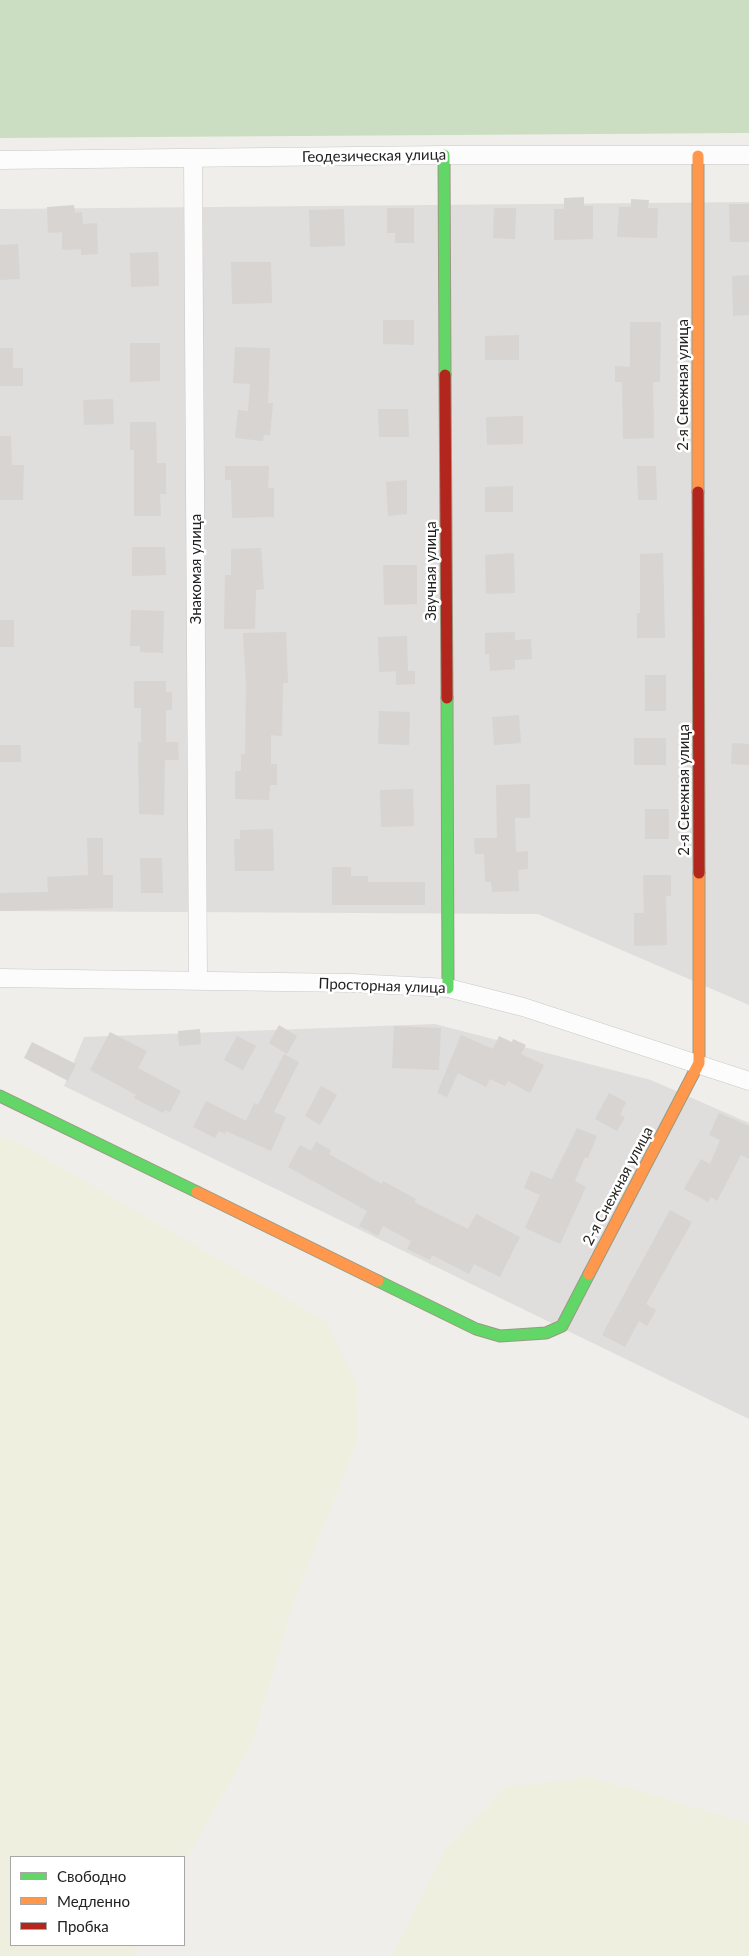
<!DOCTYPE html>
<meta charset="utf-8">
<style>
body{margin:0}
#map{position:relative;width:749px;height:1956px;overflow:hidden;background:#f0eeeb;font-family:Lato,sans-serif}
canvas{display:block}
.legend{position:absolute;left:10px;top:1856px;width:175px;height:90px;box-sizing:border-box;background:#fff;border:1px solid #a7a7a7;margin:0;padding:6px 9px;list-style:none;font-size:15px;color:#222}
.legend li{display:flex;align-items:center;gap:10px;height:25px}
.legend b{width:25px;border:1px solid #a7a7a7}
</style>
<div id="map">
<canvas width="749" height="1956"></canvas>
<ul class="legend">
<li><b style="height:6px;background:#63d668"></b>Свободно</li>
<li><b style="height:6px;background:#ff974d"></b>Медленно</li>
<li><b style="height:6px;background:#b3261e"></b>Пробка</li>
</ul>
</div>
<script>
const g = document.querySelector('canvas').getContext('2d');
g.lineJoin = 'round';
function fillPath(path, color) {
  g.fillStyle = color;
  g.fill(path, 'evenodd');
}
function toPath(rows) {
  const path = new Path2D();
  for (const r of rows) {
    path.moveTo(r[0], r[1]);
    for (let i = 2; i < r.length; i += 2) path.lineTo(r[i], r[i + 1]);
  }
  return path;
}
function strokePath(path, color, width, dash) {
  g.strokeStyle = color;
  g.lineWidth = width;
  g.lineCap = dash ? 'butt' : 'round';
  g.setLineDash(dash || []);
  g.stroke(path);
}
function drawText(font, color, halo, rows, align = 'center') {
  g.font = font + ' Lato,sans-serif';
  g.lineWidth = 5;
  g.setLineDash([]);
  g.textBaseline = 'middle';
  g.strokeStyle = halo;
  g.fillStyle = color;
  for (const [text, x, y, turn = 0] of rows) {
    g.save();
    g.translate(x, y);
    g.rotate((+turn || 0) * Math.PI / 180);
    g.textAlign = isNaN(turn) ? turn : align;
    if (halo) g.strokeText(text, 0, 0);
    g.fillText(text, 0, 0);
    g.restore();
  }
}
fillPath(toPath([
 [749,202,749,1005,538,914,0,911,0,209],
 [435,1024,651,1080,749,1123,749,1419,64,1086,84,1037]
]), '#dfdedc');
fillPath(toPath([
 [0,1137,14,1140,326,1322,357,1384,358,1440,294,1600,253,1741,184,1863,184,1857,11,1857,11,1945,138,1945,131,1956,0,1956],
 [590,1777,749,1823,749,1956,392,1956,447,1847,507,1786]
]), '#efefdf');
fillPath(toPath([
 [0,0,749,0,749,133,0,138]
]), '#cbdec1');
fillPath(toPath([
 [584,197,584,206,593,206,593,239,554,240,554,209,564,209,564,198],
 [631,199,649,200,648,208,658,208,657,238,617,237,619,207,631,207],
 [729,204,749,204,749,242,730,242],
 [74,205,75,213,82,212,83,224,97,223,98,254,81,255,81,249,62,250,62,232,48,233,47,207],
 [387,208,414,208,414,243,395,243,395,233,387,233],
 [494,208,516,208,515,239,493,238],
 [344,209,345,246,310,247,309,210],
 [18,244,20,279,0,280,0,245],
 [158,252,159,286,131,287,130,253],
 [231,262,271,262,272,303,232,304],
 [749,275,749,315,733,316,732,276],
 [383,320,414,320,414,345,383,344],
 [630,322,661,322,660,382,653,382,654,438,623,439,622,382,615,382,615,366,630,367],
 [519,335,519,360,485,360,485,336],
 [130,343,160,343,160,381,130,382],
 [235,347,270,348,268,403,273,403,270,435,264,435,263,441,235,438,238,410,248,411,250,384,233,383],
 [0,348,13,348,13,368,23,368,23,386,0,386],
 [113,399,114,424,84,425,83,400],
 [378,409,408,409,409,437,379,437],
 [523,416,523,444,487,445,486,417],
 [130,422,156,422,157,463,166,463,166,494,160,494,161,516,134,516,134,450,130,450],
 [0,436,11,436,12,465,24,465,23,500,0,500],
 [225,466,269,466,268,488,274,488,274,517,232,518,231,480,225,480],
 [637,466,656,466,657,500,638,500],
 [407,480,407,514,388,516,386,482],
 [513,486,513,512,485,512,485,487],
 [132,547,165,547,166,575,132,576],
 [261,548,264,589,256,590,255,629,224,629,225,575,231,575,231,549],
 [514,553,515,593,486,594,485,555],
 [663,553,665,638,637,638,637,613,640,613,640,554],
 [383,565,417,565,417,604,384,605],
 [131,610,164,611,163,653,140,652,140,646,130,646],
 [0,620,14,620,14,647,0,647],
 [286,632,288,683,283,683,282,736,271,735,271,764,277,764,277,785,270,785,269,800,235,799,235,771,241,771,241,754,245,754,246,684,243,633],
 [515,632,515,640,531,639,532,659,515,660,515,669,490,671,489,654,485,654,485,633],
 [407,636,408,671,415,671,415,684,396,685,396,671,379,672,378,637],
 [645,675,666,675,666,711,645,711],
 [134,681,166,681,166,692,172,692,172,710,166,710,166,742,178,742,179,760,165,760,164,815,139,814,138,742,141,742,141,708,134,708],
 [379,711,410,712,409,745,378,744],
 [519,715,521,743,494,745,492,717],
 [634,738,666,738,666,765,634,765],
 [732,743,749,744,749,765,731,764],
 [0,745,21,745,21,762,0,762],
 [530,784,530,818,515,818,516,852,528,851,528,869,518,870,519,891,492,892,491,882,485,882,484,854,475,854,474,838,497,838,496,785],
 [413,789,414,826,381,827,380,790],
 [645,809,669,809,669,839,645,839],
 [273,829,274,871,235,871,234,839,240,839,240,830],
 [87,838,103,838,103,875,113,875,113,908,0,911,0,893,48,892,47,877,88,875],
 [140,858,162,858,163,893,141,893],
 [332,867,351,867,351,876,368,876,368,882,425,882,425,905,332,905],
 [643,875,671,875,671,896,666,896,667,945,634,946,634,913,644,913],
 [279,1025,297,1036,287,1054,269,1043],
 [394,1026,441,1028,439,1070,392,1068],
 [200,1029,201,1044,179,1046,178,1031],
 [110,1032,147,1051,138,1068,181,1091,170,1112,165,1110,163,1113,134,1098,136,1095,90,1070],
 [461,1035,493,1049,499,1036,512,1042,513,1039,526,1045,521,1054,544,1065,530,1093,508,1081,505,1086,490,1079,486,1087,458,1073,447,1097,437,1093],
 [237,1036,256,1046,243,1070,224,1060],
 [32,1042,76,1064,68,1081,24,1058],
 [284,1054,299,1062,274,1112,286,1117,271,1151,226,1131,225,1134,219,1131,215,1138,193,1127,206,1101,246,1121,254,1103,258,1105],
 [321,1086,337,1095,320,1125,305,1116],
 [609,1093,626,1102,620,1115,625,1117,617,1131,595,1119],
 [719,1113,749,1126,749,1159,741,1155,717,1201,711,1197,708,1202,684,1189,701,1159,710,1164,720,1140,709,1135],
 [577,1128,597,1136,588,1158,585,1157,575,1181,586,1187,560,1244,525,1228,540,1195,524,1188,531,1171,552,1179],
 [316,1142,331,1150,329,1154,382,1184,383,1181,416,1199,414,1202,468,1229,476,1214,520,1237,500,1277,474,1264,469,1274,432,1255,430,1260,407,1249,411,1241,383,1226,378,1236,359,1226,367,1211,288,1167,300,1145,311,1151],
 [670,1210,692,1222,646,1304,656,1310,647,1326,639,1321,625,1347,602,1335]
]), '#d7d4d2');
const street = toPath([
 [193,158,198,981],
 [0,160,444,155,749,155],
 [0,978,352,983,448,988,523,1007,749,1081]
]);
const fast = toPath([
 [444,155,445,375],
 [447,698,448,988],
 [0,1096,197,1192],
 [378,1281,476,1329,500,1336,546,1333,562,1326,589,1274]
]);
const slow = toPath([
 [698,156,698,492],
 [197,1192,378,1281],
 [589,1274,699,1063,699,873]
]);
const jam = toPath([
 [445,375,447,698],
 [698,492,699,873]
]);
strokePath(street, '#c9c8c7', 19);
strokePath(fast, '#999a82', 13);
strokePath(slow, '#999a82', 13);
strokePath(jam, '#999a82', 13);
strokePath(street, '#fdfcfc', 18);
strokePath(fast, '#63d668', 11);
strokePath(slow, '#ff974d', 11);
strokePath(jam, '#b3261e', 11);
drawText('15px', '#222', '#fff', [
 ["Геодезическая улица",374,156,-1],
 ["2-я Снежная улица",683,385,-90],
 ["Знакомая улица",196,569,-90],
 ["Звучная улица",431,571,-90],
 ["2-я Снежная улица",684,790,-90],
 ["Просторная улица",382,986,2],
 ["2-я Снежная улица",618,1186,-62]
]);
</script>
